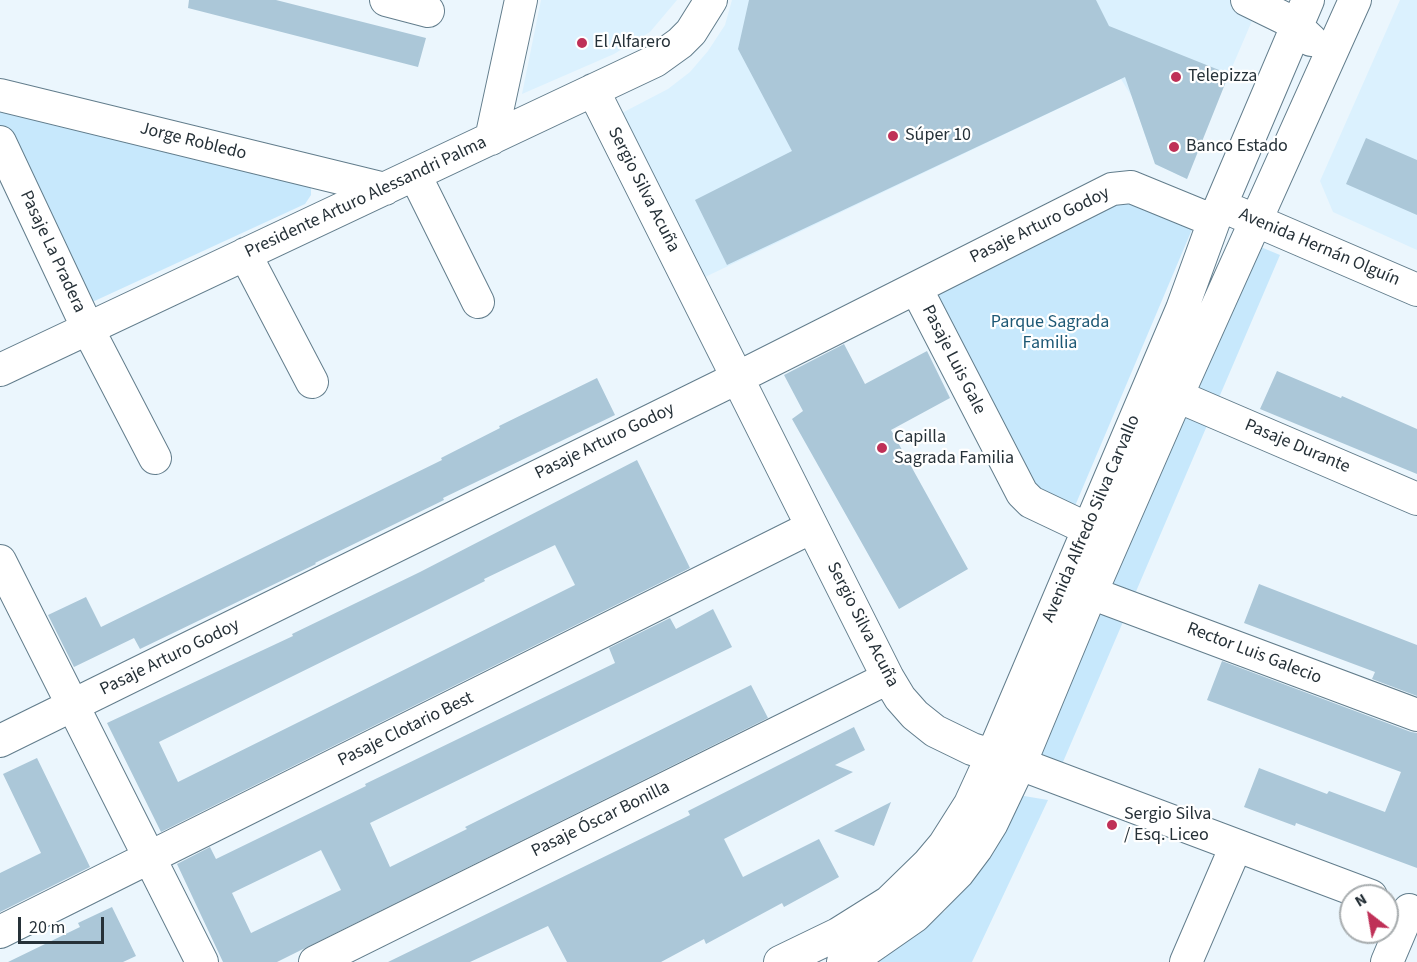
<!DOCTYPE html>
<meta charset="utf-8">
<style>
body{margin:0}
#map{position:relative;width:1417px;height:962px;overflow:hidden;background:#ebf6fd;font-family:"Source Sans 3",sans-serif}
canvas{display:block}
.north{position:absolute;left:1339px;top:884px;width:60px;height:60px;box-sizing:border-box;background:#fff;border:2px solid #a8adaf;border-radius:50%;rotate:329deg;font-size:16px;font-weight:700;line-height:24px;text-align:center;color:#263138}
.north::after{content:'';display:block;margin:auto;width:21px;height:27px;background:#bf3057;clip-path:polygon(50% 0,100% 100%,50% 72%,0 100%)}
.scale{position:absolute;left:18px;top:917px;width:86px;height:27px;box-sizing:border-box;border:3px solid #263138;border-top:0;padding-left:8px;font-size:18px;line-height:21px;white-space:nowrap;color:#263138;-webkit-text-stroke:4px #fff;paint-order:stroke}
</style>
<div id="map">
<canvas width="1417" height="962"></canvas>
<div class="north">N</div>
<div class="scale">20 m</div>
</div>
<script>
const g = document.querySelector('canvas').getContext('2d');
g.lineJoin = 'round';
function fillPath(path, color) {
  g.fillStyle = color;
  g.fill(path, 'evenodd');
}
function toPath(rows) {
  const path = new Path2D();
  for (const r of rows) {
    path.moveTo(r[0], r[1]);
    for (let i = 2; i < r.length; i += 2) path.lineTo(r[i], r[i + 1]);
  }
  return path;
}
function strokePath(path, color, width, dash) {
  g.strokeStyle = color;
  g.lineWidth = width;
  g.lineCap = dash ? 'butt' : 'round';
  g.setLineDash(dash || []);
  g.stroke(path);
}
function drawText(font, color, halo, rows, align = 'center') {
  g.font = font + ' "Source Sans 3",sans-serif';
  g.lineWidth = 4.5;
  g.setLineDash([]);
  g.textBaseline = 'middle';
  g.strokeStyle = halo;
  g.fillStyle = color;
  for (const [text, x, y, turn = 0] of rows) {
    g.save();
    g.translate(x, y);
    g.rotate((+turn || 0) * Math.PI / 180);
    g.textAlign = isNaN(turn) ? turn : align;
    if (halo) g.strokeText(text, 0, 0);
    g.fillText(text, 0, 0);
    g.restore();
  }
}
fillPath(toPath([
 [541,0,677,0,650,32,614,54,522,94],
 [732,0,1261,0,1205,130,1187,179,1155,164,1132,97,1121,79,703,278,620,114,668,89,690,72,708,51,725,25],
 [1400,0,1417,0,1417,250,1333,212,1320,181]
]), '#dbf1fe');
fillPath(toPath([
 [0,108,311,185,311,195,305,204,88,304,0,130],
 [1130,198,1193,227,1072,513,1030,493,925,293],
 [1251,243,1280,255,1060,769,1030,757],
 [1018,795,1048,800,972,962,866,962,945,911]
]), '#c7e8fc');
fillPath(toPath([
 [189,0,276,0,426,38,418,67,188,8],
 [749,0,1096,0,1109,26,1229,74,1187,179,1155,164,1125,77,727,265,695,200,792,151,738,49],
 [1366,138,1417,160,1417,215,1346,184],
 [844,344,865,384,927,351,950,398,891,430,968,569,899,609,792,419,803,411,784,375],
 [1277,371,1341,398,1342,396,1417,429,1417,474,1260,409],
 [597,378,615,415,443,498,444,500,315,563,316,564,140,649,134,638,74,667,48,615,86,597,101,627,442,460,441,458,500,428,499,426],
 [637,460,690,568,161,832,107,723,293,636,292,634,420,572],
 [555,545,575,585,178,782,159,742,421,613,485,581,484,579],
 [1259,584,1417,645,1417,696,1372,679,1375,672,1244,623],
 [713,609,732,647,370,823,390,867,467,829,465,827,751,685,768,718,277,962,223,962,177,864,210,847,216,859,366,786,365,784,615,663,609,648,670,618,676,629],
 [321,850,341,890,251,933,232,893],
 [1222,661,1411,732,1417,733,1417,868,1296,823,1295,826,1244,807,1259,768,1327,794,1329,791,1385,812,1401,772,1207,700],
 [854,727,865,750,835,765,853,772,724,839,743,877,819,839,839,877,784,907,782,903,706,944,704,939,661,962,567,962,548,926,470,962,388,962,690,815,688,811],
 [37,758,90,867,0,912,0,873,41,853,3,774],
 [891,802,874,846,834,831],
 [112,907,136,956,123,962,8,962,80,927,78,923]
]), '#abc7d8');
const minor = toPath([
 [386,0,428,11],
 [1247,0,1292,22,1311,40],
 [593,90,888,678,900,698,915,715,935,731,972,749,1020,764,1371,896],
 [0,95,385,189],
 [491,139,521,0],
 [0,142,88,329,155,458],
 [415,175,478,302],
 [1236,212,1417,290],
 [245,254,312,382],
 [916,288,1022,493,1031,502,1088,529],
 [0,370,655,61,680,43,691,32,711,0],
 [1177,396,1417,499],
 [0,561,202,962],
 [1091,593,1417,715],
 [0,741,737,378,1112,189,1131,187,1214,221],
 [0,932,812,527],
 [315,962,888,678],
 [780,962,838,934,889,902,928,864,944,845,970,804,992,756,1182,309,1214,221,1308,0],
 [843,962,869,948,915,916,958,873,976,849,992,823,1020,764,1091,593,1177,396,1355,0],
 [1186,962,1236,846],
 [1387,962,1409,910]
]);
strokePath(minor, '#627d8c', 34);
strokePath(minor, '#fff', 32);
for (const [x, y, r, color] of [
 [582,43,6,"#bf3057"],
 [1176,77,6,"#bf3057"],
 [893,136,6,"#bf3057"],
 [1174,147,6,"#bf3057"],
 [882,448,6,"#bf3057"],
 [1112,825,6,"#bf3057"]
]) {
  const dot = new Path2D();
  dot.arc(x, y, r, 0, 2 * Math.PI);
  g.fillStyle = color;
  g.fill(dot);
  strokePath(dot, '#fff', 2);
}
drawText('18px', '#263138', '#fff', [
 ["El Alfarero",594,43],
 ["Telepizza",1188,77],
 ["Súper 10",905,136],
 ["Banco Estado",1186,147],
 ["Capilla",894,438],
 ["Sagrada Familia",894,459],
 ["Sergio Silva",1124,815],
 ["/ Esq. Liceo",1124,836]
], 'left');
drawText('18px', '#263138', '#fff', [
 ["Jorge Robledo",193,142,14],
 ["Sergio Silva Acuña",643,190,63],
 ["Presidente Arturo Alessandri Palma",366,198,-25],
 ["Pasaje Arturo Godoy",1040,226,-26],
 ["Avenida Hernán Olguín",1319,248,23],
 ["Pasaje La Pradera",52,252,65],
 ["Pasaje Luis Gale",953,360,63],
 ["Pasaje Arturo Godoy",605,442,-26],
 ["Pasaje Durante",1297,447,23],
 ["Avenida Alfredo Silva Carvallo",1092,519,-67],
 ["Sergio Silva Acuña",862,625,63],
 ["Rector Luis Galecio",1254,654,21],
 ["Pasaje Arturo Godoy",170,658,-26],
 ["Pasaje Clotario Best",406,730,-26],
 ["Pasaje Óscar Bonilla",601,820,-26]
]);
drawText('18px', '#1d5875', '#fff', [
 ["Parque Sagrada",1050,323],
 ["Familia",1050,344]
]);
</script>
